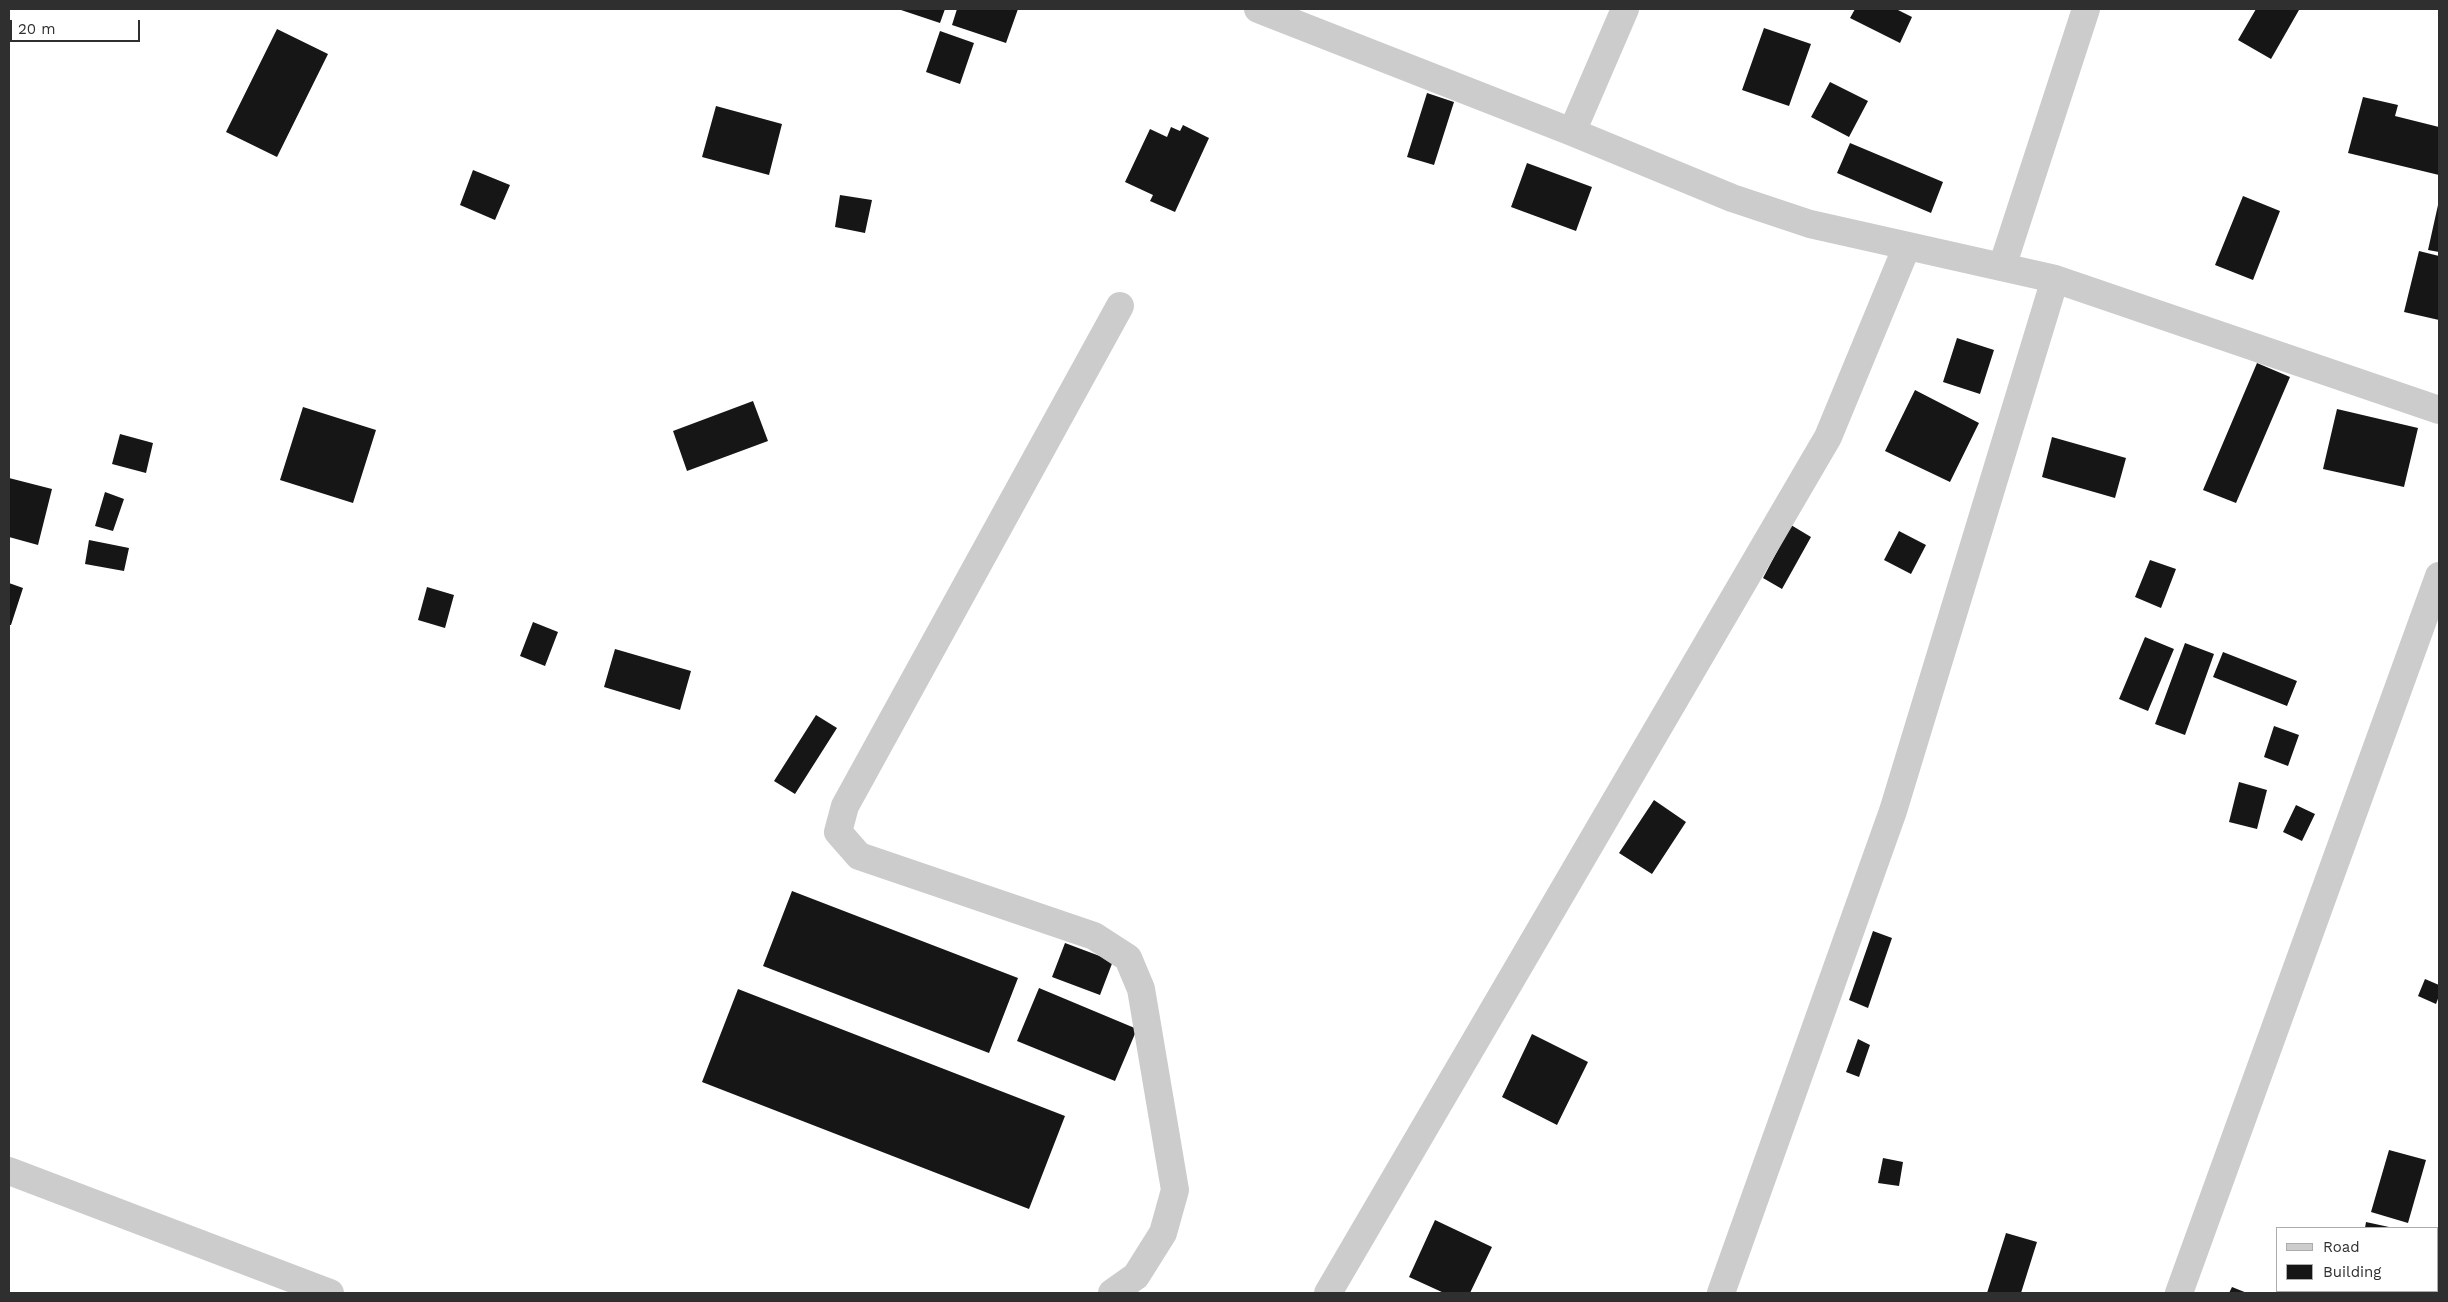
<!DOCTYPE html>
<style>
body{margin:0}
#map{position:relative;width:2448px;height:1302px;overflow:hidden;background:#fff;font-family:"Work Sans",sans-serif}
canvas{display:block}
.frame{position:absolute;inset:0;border:10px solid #2f2f2f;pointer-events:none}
.legend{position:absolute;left:2276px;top:1227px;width:162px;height:65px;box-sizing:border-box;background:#fff;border:1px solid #acacac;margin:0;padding:6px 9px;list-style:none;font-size:15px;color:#2f2f2f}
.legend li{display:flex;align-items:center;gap:10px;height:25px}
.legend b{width:25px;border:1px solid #acacac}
.scale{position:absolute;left:10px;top:20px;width:130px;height:22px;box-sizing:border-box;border:2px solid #2f2f2f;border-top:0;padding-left:6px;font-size:15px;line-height:18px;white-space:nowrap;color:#2f2f2f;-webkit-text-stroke:4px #fff;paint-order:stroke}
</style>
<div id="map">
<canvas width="2448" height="1302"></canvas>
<div class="frame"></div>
<ul class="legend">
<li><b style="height:6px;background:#ccc"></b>Road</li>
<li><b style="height:14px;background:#161616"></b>Building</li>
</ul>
<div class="scale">20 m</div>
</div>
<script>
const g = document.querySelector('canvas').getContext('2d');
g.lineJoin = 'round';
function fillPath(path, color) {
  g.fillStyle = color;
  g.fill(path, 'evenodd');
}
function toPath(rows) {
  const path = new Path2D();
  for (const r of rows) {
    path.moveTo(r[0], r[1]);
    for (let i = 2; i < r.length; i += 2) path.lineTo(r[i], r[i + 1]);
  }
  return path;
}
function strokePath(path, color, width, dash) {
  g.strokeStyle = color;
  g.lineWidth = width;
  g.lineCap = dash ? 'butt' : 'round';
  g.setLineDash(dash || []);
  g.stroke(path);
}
fillPath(toPath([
 [898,9,945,9,940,23],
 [957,9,1018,9,1006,43,952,25],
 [1855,9,1896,9,1912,17,1900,43,1850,18],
 [2256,9,2299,10,2271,59,2238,40],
 [1764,28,1811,44,1789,106,1742,90],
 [277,29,328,54,277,157,226,132],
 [940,31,974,43,960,84,926,72],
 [1830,82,1868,101,1849,137,1811,117],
 [1427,93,1454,102,1434,165,1407,157],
 [2363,97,2398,105,2395,116,2439,127,2439,175,2348,153],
 [716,106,782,124,769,175,702,157],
 [1183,125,1209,138,1175,212,1150,201,1153,195,1125,182,1150,129,1167,137,1171,127,1180,131],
 [1850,143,1943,182,1931,213,1837,173],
 [1527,163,1592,187,1576,231,1511,207],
 [473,170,510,185,495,220,460,205],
 [840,195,872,200,865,233,835,227],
 [2243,196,2280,211,2253,280,2215,265],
 [2438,205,2439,205,2439,252,2428,250],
 [2419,251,2439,256,2439,320,2404,312],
 [1957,338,1994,350,1980,394,1943,382],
 [2257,363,2290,377,2236,503,2203,490],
 [1915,390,1979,423,1950,482,1885,451],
 [753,401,768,441,687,471,673,431],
 [303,407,376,430,353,503,280,480],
 [2337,409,2418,428,2404,487,2323,469],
 [120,434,153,443,146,473,112,464],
 [2052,437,2126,458,2115,498,2042,477],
 [9,478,52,489,38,545,9,537],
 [105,492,124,499,113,531,95,526],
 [1791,525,1811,537,1782,589,1763,578],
 [1899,531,1926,545,1911,574,1884,560],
 [89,540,129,548,124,571,85,564],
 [2150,560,2176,569,2161,608,2135,597],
 [9,583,23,588,11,625,9,625],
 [427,587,454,595,445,628,418,620],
 [533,622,558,632,545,666,520,656],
 [2145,637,2174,649,2148,711,2119,699],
 [2185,643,2214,654,2185,735,2155,724],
 [615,649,691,671,680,710,604,687],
 [2223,652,2297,681,2287,706,2213,677],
 [816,715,837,728,795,794,774,781],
 [2274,726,2299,735,2288,766,2264,757],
 [2239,782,2267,790,2257,829,2229,822],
 [1654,800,1686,822,1652,874,1619,853],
 [2296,805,2315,814,2302,841,2283,832],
 [792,891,1018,978,989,1053,763,966],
 [1873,931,1892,938,1868,1008,1849,1000],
 [1065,943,1113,961,1100,995,1052,977],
 [2425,979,2439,985,2439,996,2436,1004,2418,996],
 [1039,988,1137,1029,1115,1081,1017,1041],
 [738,989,1065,1116,1029,1209,702,1082],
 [1532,1034,1588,1062,1557,1125,1502,1097],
 [1858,1039,1870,1045,1859,1077,1846,1072],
 [2389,1150,2426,1160,2408,1223,2371,1212],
 [1883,1158,1903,1162,1899,1186,1878,1183],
 [1435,1220,1492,1247,1470,1293,1444,1293,1409,1277],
 [2366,1222,2389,1227,2389,1228,2365,1228],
 [2006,1233,2037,1242,2021,1293,1987,1293],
 [2232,1287,2247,1293,2229,1293]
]), '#161616');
strokePath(toPath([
 [1258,9,1572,132,1732,198,1810,224,2055,279,2439,410],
 [1572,132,1625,9],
 [2002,267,2086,9],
 [9,1171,330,1293],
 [1112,1293,1136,1276,1163,1233,1175,1190,1141,989,1128,958,1094,936,859,856,838,832,845,806,1120,306],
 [1328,1293,1828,437,1907,246],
 [1721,1293,1893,811,2055,279],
 [2179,1293,2439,576]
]), '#ccc', 28);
</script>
